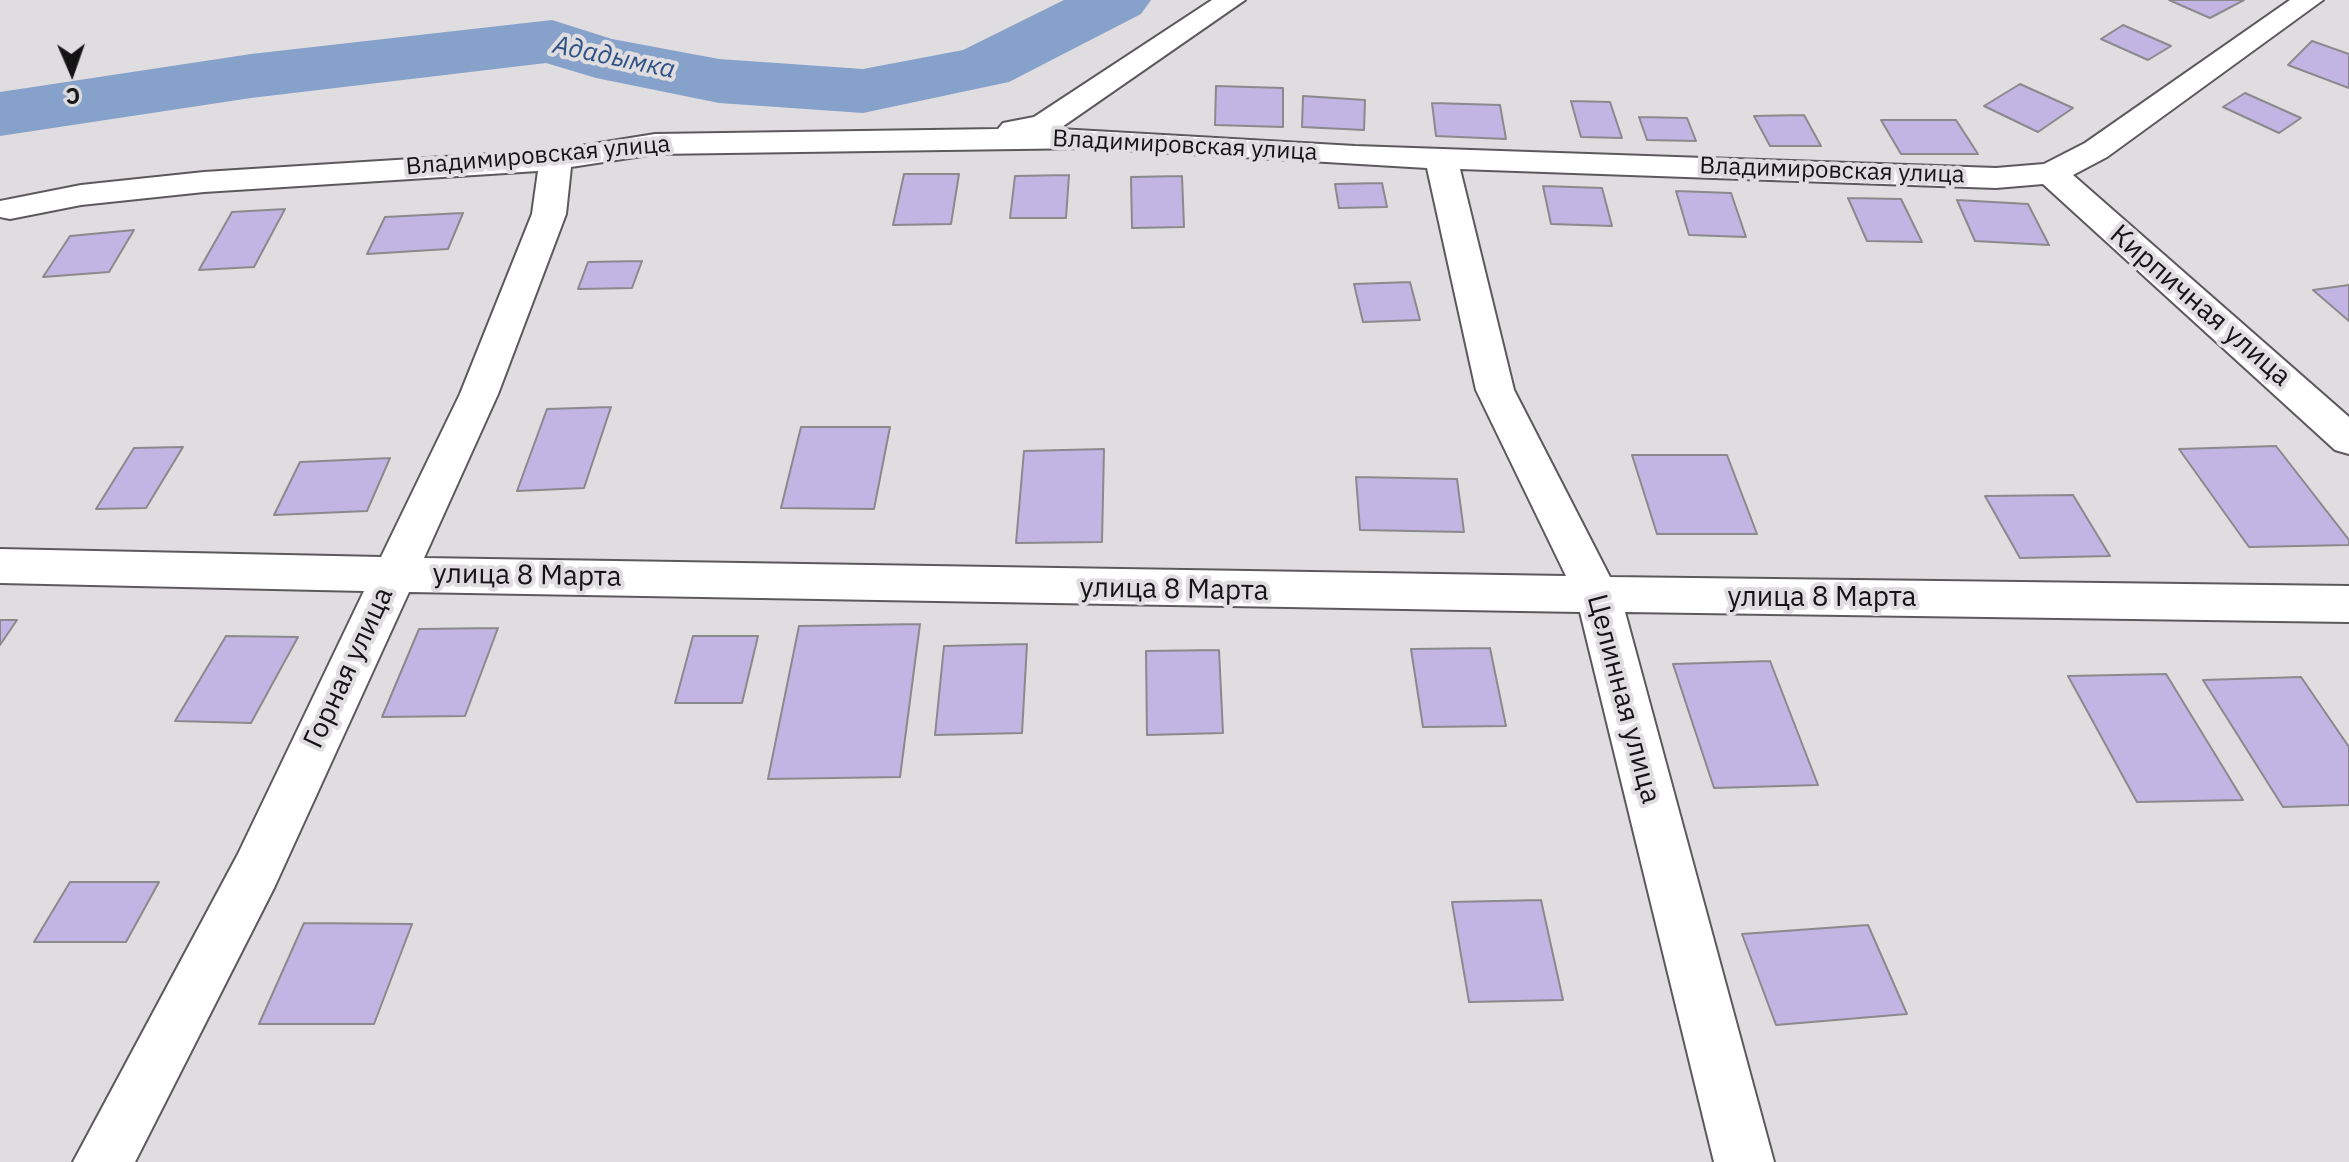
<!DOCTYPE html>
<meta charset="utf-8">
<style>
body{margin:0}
#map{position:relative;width:2349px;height:1162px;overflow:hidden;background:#e0dde0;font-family:"IBM Plex Sans",sans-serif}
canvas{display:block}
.north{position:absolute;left:32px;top:32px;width:80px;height:80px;-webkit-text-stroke:6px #e0dde0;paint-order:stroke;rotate:178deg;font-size:22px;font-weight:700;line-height:32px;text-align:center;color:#151415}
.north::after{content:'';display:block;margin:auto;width:28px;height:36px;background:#151415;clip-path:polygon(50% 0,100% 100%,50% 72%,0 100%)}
</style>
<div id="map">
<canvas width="2349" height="1162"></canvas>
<div class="north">С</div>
</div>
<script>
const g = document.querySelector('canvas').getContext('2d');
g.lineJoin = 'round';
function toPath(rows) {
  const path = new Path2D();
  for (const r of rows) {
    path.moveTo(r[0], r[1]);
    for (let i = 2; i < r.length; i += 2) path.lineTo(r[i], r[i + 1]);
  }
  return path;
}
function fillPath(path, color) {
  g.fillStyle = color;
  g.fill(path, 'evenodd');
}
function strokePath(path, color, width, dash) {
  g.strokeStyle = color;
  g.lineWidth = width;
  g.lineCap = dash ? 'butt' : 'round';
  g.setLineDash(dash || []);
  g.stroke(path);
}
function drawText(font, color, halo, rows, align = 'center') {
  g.font = font + ' "IBM Plex Sans",sans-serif';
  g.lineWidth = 8;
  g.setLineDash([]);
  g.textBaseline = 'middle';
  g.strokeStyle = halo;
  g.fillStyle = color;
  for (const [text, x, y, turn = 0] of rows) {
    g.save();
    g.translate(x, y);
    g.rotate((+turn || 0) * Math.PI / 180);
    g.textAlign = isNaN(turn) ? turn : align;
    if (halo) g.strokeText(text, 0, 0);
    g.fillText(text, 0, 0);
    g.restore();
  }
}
fillPath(toPath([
 [1064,0,1151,0,1141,14,1009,82,863,113,719,103,596,78,546,63,251,98,0,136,0,92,251,54,552,20,612,39,719,59,863,69,963,50,1064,0]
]), '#87a2ca');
const building = toPath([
 [2169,0,2244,0,2210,18,2169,0],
 [2123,25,2171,46,2148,60,2101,39,2123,25],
 [2312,41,2349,54,2349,88,2288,65,2312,41],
 [2020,84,2073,108,2038,132,1984,106,2020,84],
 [1216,86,1283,88,1283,127,1215,125,1216,86],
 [2245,93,2301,118,2279,133,2223,107,2245,93],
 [1303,96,1365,100,1364,130,1302,127,1303,96],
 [1571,101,1610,102,1622,138,1581,137,1571,101],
 [1432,103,1500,105,1506,139,1436,136,1432,103],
 [1804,115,1821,146,1770,146,1754,116,1804,115],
 [1639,117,1687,118,1696,141,1647,140,1639,117],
 [1881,120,1956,120,1978,154,1901,154,1881,120],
 [904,174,959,174,951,224,893,225,904,174],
 [1069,175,1066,218,1010,218,1015,176,1069,175],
 [1182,176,1184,227,1132,228,1131,177,1182,176],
 [1382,183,1387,207,1339,208,1335,184,1382,183],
 [1543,186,1602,188,1612,226,1551,224,1543,186],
 [1676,191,1731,193,1746,237,1689,235,1676,191],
 [1848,198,1901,199,1922,242,1867,241,1848,198],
 [1957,200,2028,204,2049,245,1975,241,1957,200],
 [285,209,254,267,199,270,232,212,285,209],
 [463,213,448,249,367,254,385,217,463,213],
 [134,230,109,272,43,277,70,236,134,230],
 [642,261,632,288,578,289,588,262,642,261],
 [1410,282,1420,320,1363,322,1354,284,1410,282],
 [2349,285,2349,321,2313,290,2349,285],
 [611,407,584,488,517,491,547,409,611,407],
 [801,427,890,427,874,509,781,508,801,427],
 [2276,446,2349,540,2349,545,2249,547,2179,449,2276,446],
 [183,447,146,508,96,509,134,448,183,447],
 [1104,449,1102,542,1016,543,1024,451,1104,449],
 [1632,455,1727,455,1757,534,1657,534,1632,455],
 [390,458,367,511,274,515,300,462,390,458],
 [1356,477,1457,479,1464,532,1360,530,1356,477],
 [2073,495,2110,556,2020,558,1985,496,2073,495],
 [0,620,17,620,0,645,0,620],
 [920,624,900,777,768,779,799,626,920,624],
 [498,628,465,716,382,717,419,629,498,628],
 [226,636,298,637,251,723,175,721,226,636],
 [693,636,758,636,742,703,675,703,693,636],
 [1027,644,1022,733,935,735,944,646,1027,644],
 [1490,648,1506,726,1423,727,1411,649,1490,648],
 [1219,650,1223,733,1147,735,1146,651,1219,650],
 [1770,661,1818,785,1714,788,1673,664,1770,661],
 [2166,674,2243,800,2137,802,2068,676,2166,674],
 [2301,677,2349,747,2349,805,2283,807,2203,680,2301,677],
 [70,882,159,882,126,942,34,942,70,882],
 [1541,900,1563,1000,1469,1002,1452,902,1541,900],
 [304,923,412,924,374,1024,259,1024,304,923],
 [1868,925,1907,1014,1776,1025,1742,934,1868,925]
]);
fillPath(building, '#c2b5e4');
strokePath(building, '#8a898c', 2);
const minor = toPath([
 [1212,0,1245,0,1059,129,1355,146,1996,168,2044,164,2085,143,2290,0,2323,0,2107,157,2073,175,2349,417,2349,454,2335,450,2043,184,1996,188,1460,169,1514,390,1610,577,2349,586,2349,622,1625,612,1774,1162,1714,1162,1580,612,409,592,274,888,135,1162,73,1162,238,854,364,591,0,583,0,549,381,557,460,394,532,214,538,171,204,192,81,205,10,219,0,217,0,201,81,185,204,172,556,150,655,134,998,129,1003,123,1034,117,1212,0],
 [1091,148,1427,168,1476,390,1566,576,424,558,498,394,566,214,571,167,655,154,1091,148]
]);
strokePath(minor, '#5c595c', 4);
fillPath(minor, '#fff');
drawText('24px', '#151415', '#e0dde0', [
 ["Владимировская улица",1185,146,3],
 ["Владимировская улица",538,156,-5],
 ["Владимировская улица",1832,171,2]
]);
drawText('italic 26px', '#2e5286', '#e0dde0', [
 ["Ададымка",614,58,12]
]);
drawText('28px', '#151415', '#e0dde0', [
 ["Кирпичная улица",2200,306,41],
 ["улица 8 Марта",527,576,1],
 ["улица 8 Марта",1174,590,1],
 ["улица 8 Марта",1822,598],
 ["Горная улица",349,668,-65],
 ["Целинная улица",1623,699,75]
]);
</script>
